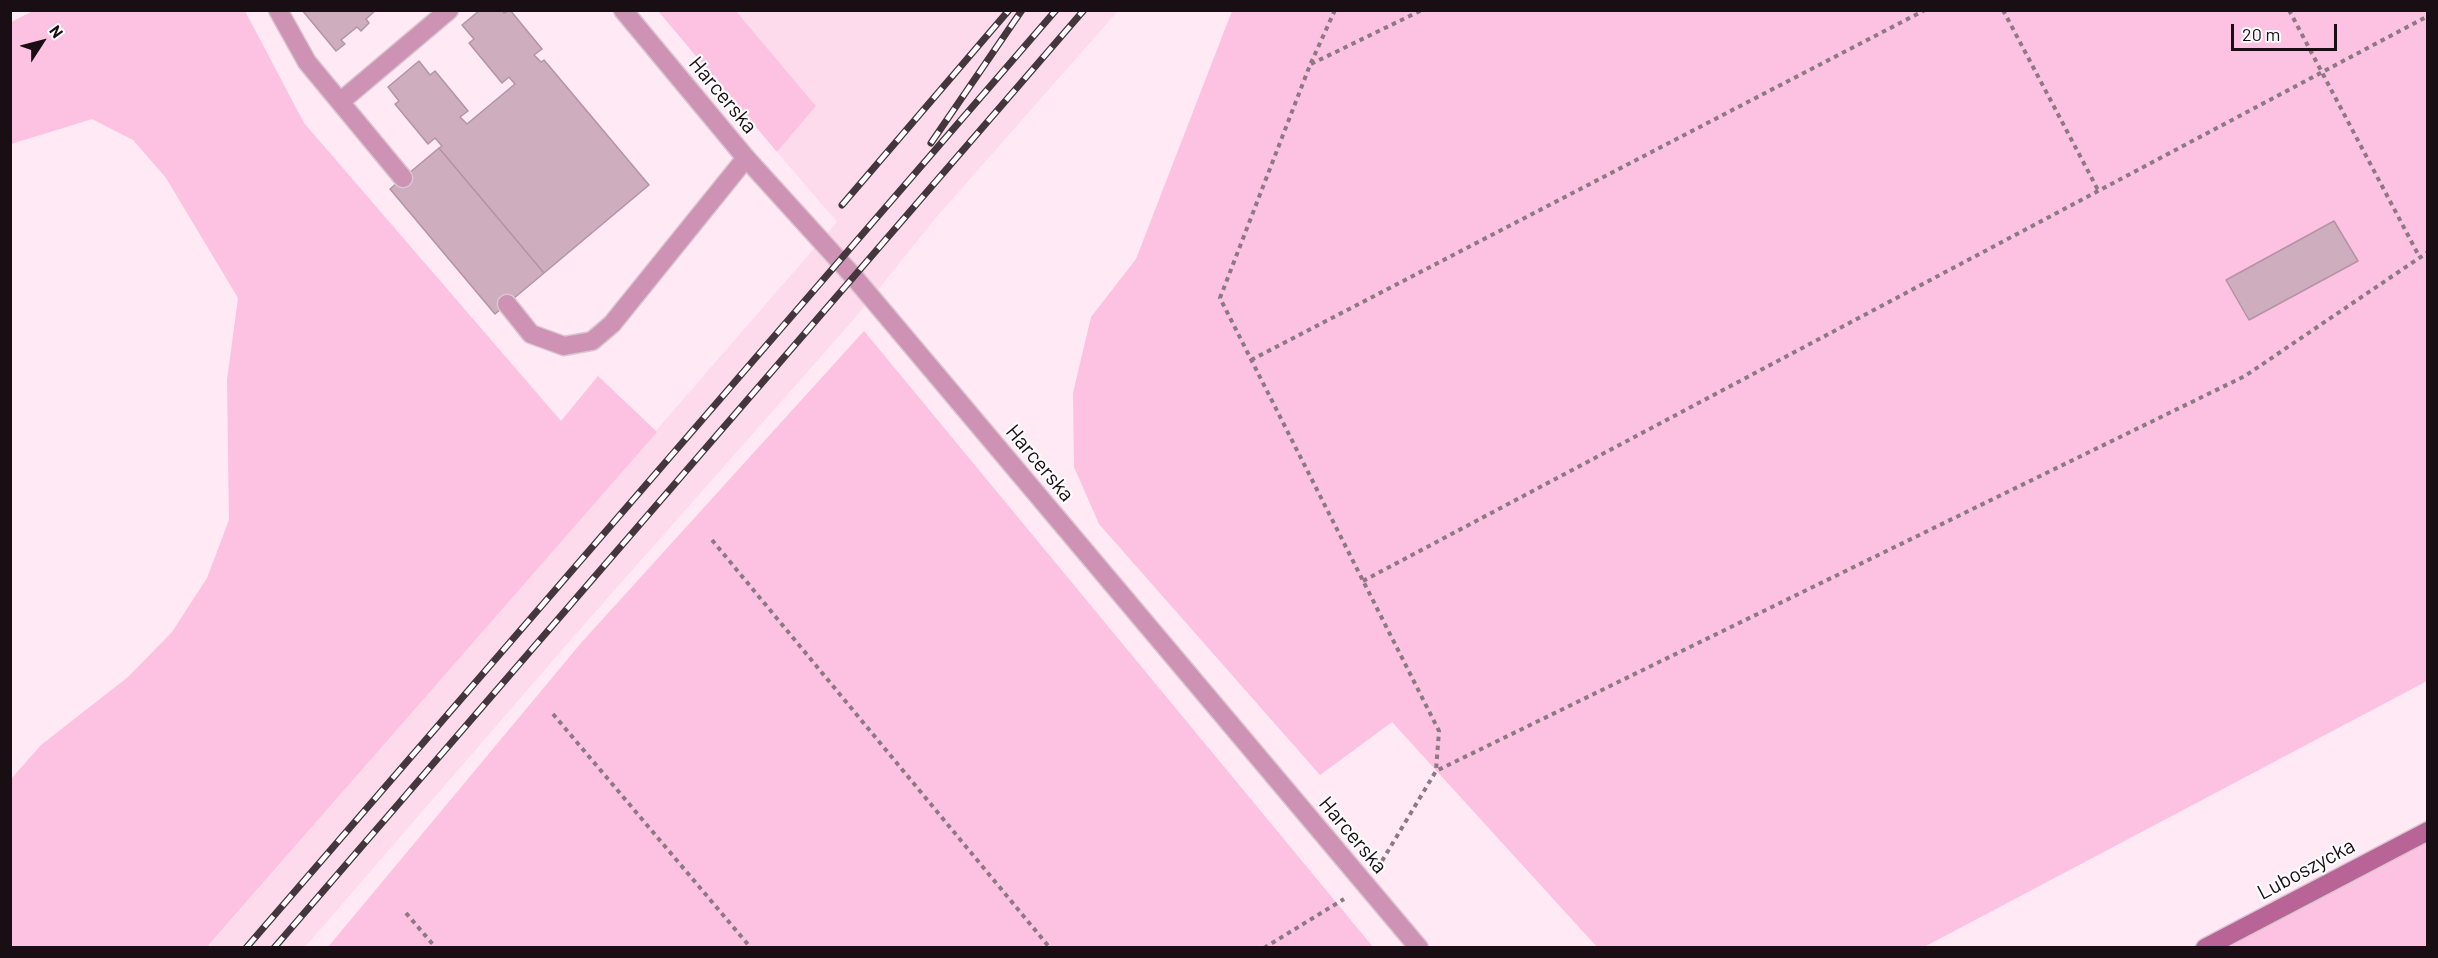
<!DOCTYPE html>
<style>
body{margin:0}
#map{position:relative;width:2438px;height:958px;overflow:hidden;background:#fee9f4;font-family:Barlow,sans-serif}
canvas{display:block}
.frame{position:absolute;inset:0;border:12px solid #1a0e15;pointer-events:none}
.north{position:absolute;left:12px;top:12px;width:60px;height:60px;-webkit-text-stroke:4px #fdfdfd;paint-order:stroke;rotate:54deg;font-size:16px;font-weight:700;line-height:24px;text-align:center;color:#1a0e15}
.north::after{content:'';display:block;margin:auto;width:21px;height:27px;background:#1a0e15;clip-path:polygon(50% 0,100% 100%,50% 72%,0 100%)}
.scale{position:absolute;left:2231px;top:24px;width:106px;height:27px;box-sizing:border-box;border:3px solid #1a0e15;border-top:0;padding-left:8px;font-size:18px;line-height:21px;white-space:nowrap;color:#1a0e15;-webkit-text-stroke:4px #fdfdfd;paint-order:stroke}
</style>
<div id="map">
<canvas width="2438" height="958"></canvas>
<div class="frame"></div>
<div class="north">N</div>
<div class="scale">20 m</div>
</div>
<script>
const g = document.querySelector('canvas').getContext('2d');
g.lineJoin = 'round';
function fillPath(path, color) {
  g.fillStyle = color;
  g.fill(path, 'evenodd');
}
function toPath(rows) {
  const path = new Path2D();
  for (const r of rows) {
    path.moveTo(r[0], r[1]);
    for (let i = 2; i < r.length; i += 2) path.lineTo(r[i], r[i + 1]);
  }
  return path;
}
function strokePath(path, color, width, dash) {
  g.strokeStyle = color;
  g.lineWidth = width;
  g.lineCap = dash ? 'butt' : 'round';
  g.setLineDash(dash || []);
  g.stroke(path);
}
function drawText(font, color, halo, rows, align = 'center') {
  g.font = font + ' Barlow,sans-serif';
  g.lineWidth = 4.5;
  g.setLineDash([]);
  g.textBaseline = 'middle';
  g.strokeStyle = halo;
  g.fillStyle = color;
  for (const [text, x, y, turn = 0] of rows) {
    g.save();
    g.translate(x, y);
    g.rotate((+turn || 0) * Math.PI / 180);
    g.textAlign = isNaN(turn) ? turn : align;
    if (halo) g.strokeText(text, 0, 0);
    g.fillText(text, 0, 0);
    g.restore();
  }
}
fillPath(toPath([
 [736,11,1118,11,939,214,855,318,574,636,305,947,207,948,837,222,777,152,816,106]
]), '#fddbed');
fillPath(toPath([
 [33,11,245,11,304,123,561,421,598,376,657,432,207,947,11,947,11,779,41,745,128,677,172,632,207,578,229,520,227,380,238,298,166,178,133,140,92,119,11,144,11,22],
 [658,11,736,11,816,106,777,152],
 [1232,11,2427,11,2427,681,1924,947,1597,947,1392,722,1320,775,1099,524,1074,467,1073,393,1091,317,1136,259],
 [864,331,1373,947,328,947,581,643],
 [2427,831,2427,947,2205,947]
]), '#fdc1e2');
const building = toPath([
 [302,10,376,10,366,19,369,23,361,31,357,27,341,40,345,44,336,51,302,10],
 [480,10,502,10,504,13,510,10,542,49,534,55,541,62,544,60,649,185,544,273,439,148,442,146,435,138,428,144,395,104,399,101,388,87,419,61,430,75,435,71,468,111,460,117,467,124,515,84,509,77,502,83,469,43,474,39,462,25,480,10],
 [439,148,544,273,495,314,390,189,439,148],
 [2334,221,2358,261,2249,320,2226,280,2334,221]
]);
fillPath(building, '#ceadbf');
strokePath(building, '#b393a4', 1.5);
const lane = toPath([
 [278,10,307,62,403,178],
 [340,102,449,10],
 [507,304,531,334,564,346,592,341,612,324,746,158]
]);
const street = toPath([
 [623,10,746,158,854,277,1419,948]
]);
const secondary = toPath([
 [2205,948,2428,831]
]);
strokePath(lane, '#dac6d0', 21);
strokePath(street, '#dac6d0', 21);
strokePath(secondary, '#dac6d0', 21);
strokePath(toPath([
 [1335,10,1310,65,1220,298,1439,731,1436,770],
 [2003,10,2098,190],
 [2289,10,2419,256],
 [1311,64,1422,10],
 [1251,360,1925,10],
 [712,540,1050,948],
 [1363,581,2428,16],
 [553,714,751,948],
 [1382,861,1436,771,2245,376,2428,252],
 [406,913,436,948],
 [1264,948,1344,899]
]), '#8b7a83', 4, [4.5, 4.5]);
strokePath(lane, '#ce93b4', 18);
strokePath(street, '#ce93b4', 18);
strokePath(secondary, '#b86496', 18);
const rail = toPath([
 [931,143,1022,10],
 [842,205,1009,10],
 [246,948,1056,10],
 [274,948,1084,10]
]);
strokePath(rail, '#43363d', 7);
strokePath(rail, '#fdfdfd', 4.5, [14]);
drawText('21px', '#1a0e15', '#fdfdfd', [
 ["Harcerska",723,95,50],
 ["Harcerska",1040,463,50],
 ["Harcerska",1353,835,50],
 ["Luboszycka",2306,869,-28]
]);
</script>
